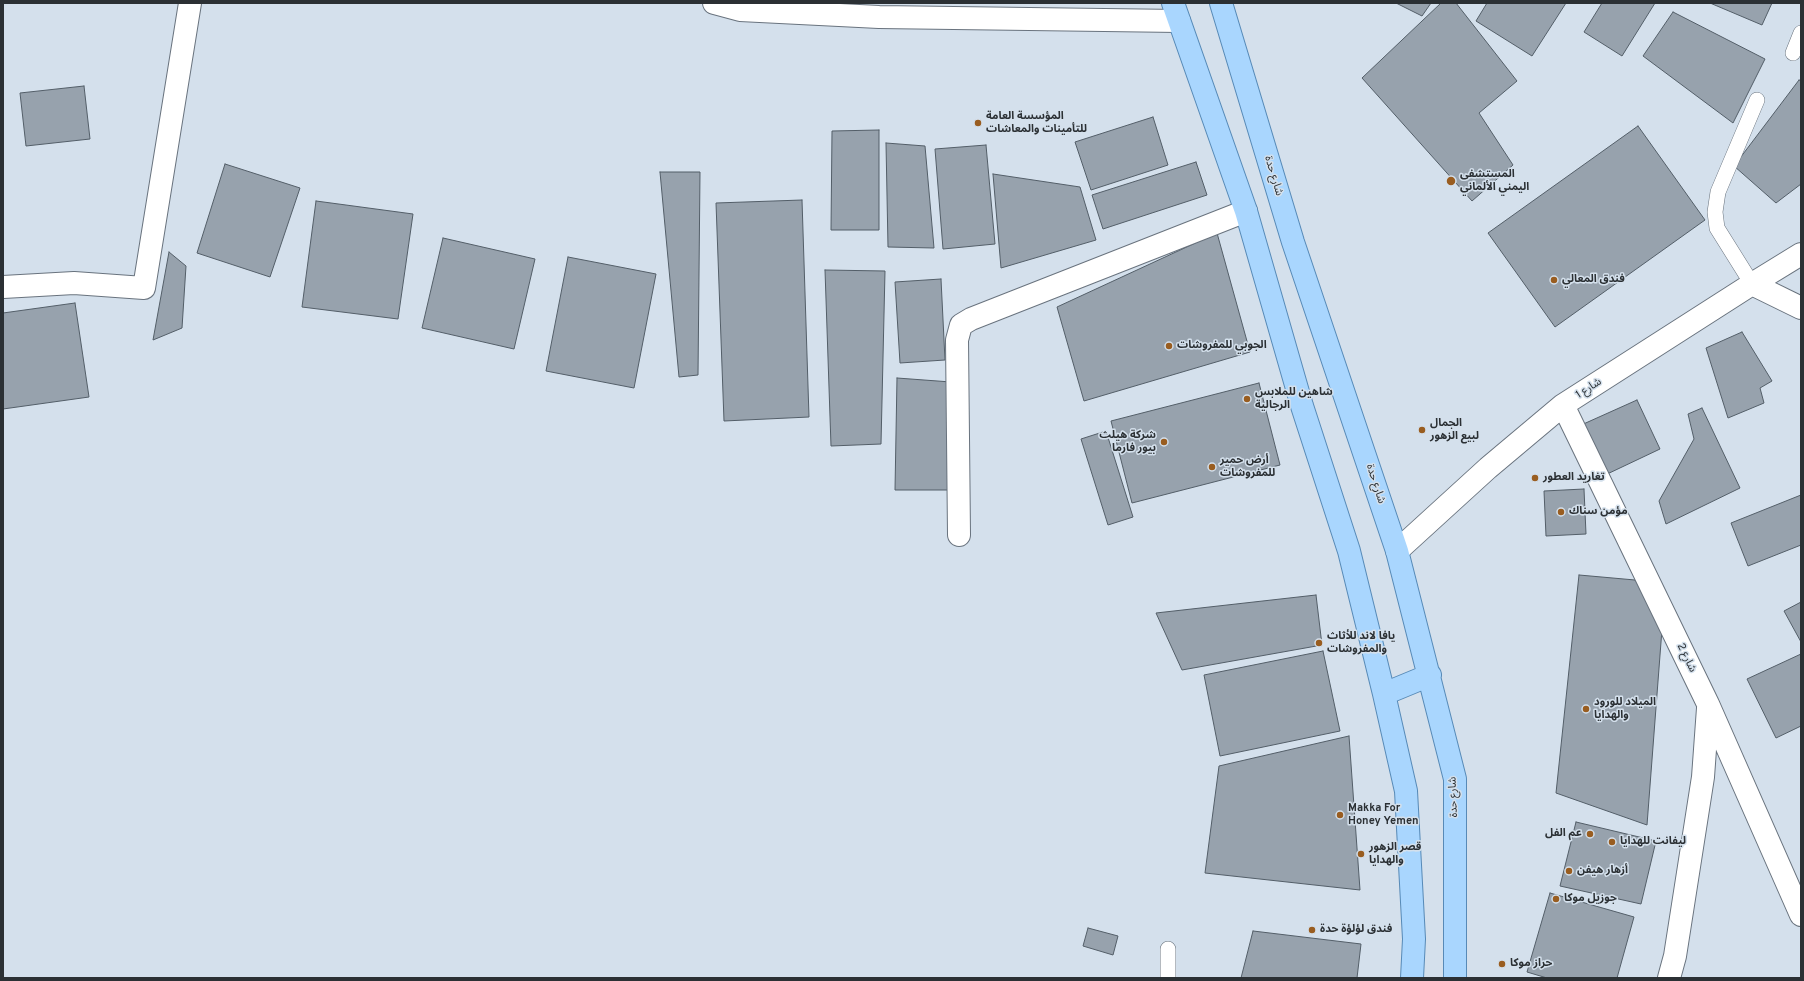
<!DOCTYPE html>
<meta charset="utf-8">
<style>
body{margin:0}
#map{position:relative;width:1804px;height:981px;overflow:hidden;background:#d4e0ec;font-family:Overpass,sans-serif}
canvas{display:block}
.frame{position:absolute;inset:0;border:4px solid #2b3034;pointer-events:none}
</style>
<div id="map">
<canvas width="1804" height="981"></canvas>
<div class="frame"></div>
</div>
<script>
const g = document.querySelector('canvas').getContext('2d');
g.lineJoin = 'round';
function fillPath(path, color) {
  g.fillStyle = color;
  g.fill(path, 'evenodd');
}
function toPath(rows) {
  const path = new Path2D();
  for (const r of rows) {
    path.moveTo(r[0], r[1]);
    for (let i = 2; i < r.length; i += 2) path.lineTo(r[i], r[i + 1]);
  }
  return path;
}
function strokePath(path, color, width, dash) {
  g.strokeStyle = color;
  g.lineWidth = width;
  g.lineCap = dash ? 'butt' : 'round';
  g.setLineDash(dash || []);
  g.stroke(path);
}
function drawText(font, color, halo, rows, align = 'center') {
  g.font = font + ' Overpass,"Noto Sans Arabic",sans-serif';
  g.lineWidth = 3;
  g.setLineDash([]);
  g.textBaseline = 'middle';
  g.strokeStyle = halo;
  g.fillStyle = color;
  for (const [text, x, y, turn = 0] of rows) {
    g.save();
    g.translate(x, y);
    g.rotate((+turn || 0) * Math.PI / 180);
    g.textAlign = isNaN(turn) ? turn : align;
    if (halo) g.strokeText(text, 0, 0);
    g.fillText(text, 0, 0);
    g.restore();
  }
}
const building = toPath([
 [1396,3,1431,3,1422,16,1396,3],
 [1441,3,1456,3,1517,81,1479,113,1513,165,1472,201,1362,78,1441,3],
 [1487,3,1566,3,1532,56,1476,21,1487,3],
 [1602,3,1655,3,1622,56,1584,32,1602,3],
 [1710,3,1772,3,1762,25,1710,3],
 [1673,12,1765,59,1733,123,1643,56,1673,12],
 [1799,80,1801,81,1801,184,1776,203,1734,166,1799,80],
 [84,86,90,139,26,146,20,93,84,86],
 [1153,117,1168,165,1091,190,1075,142,1153,117],
 [1638,126,1705,220,1555,327,1488,233,1638,126],
 [879,130,879,230,831,230,832,131,879,130],
 [886,143,925,146,934,248,888,247,886,143],
 [986,145,995,244,943,249,935,149,986,145],
 [1196,162,1207,195,1103,229,1092,195,1196,162],
 [225,164,300,188,270,277,197,253,225,164],
 [660,172,700,172,698,375,679,377,660,172],
 [993,174,1080,187,1096,240,1001,268,993,174],
 [802,200,809,417,724,421,716,203,802,200],
 [316,201,413,214,398,319,302,307,316,201],
 [1217,233,1250,352,1084,401,1057,307,1217,233],
 [443,238,535,259,514,349,422,328,443,238],
 [169,252,186,266,182,328,153,340,169,252],
 [568,257,656,274,634,388,546,371,568,257],
 [825,270,885,271,881,444,831,446,825,270],
 [941,279,945,360,900,363,895,282,941,279],
 [75,303,89,397,3,409,3,313,75,303],
 [1742,332,1772,381,1760,388,1764,403,1728,418,1706,348,1742,332],
 [897,378,951,382,948,490,895,490,897,378],
 [1259,383,1280,465,1132,503,1111,421,1259,383],
 [1637,400,1660,449,1603,476,1579,426,1637,400],
 [1702,408,1740,488,1666,524,1659,501,1694,439,1688,414,1702,408],
 [1106,431,1133,517,1108,525,1081,439,1106,431],
 [1584,489,1586,534,1546,536,1544,491,1584,489],
 [1801,495,1801,545,1748,566,1731,523,1801,495],
 [1579,575,1635,580,1663,616,1647,825,1556,793,1579,575],
 [1316,595,1322,645,1182,670,1156,613,1316,595],
 [1801,602,1801,642,1784,611,1801,602],
 [1323,651,1340,731,1220,756,1204,675,1323,651],
 [1801,654,1801,726,1776,738,1747,679,1801,654],
 [1349,736,1360,890,1205,873,1219,766,1349,736],
 [1576,822,1656,841,1641,904,1560,886,1576,822],
 [1550,893,1634,917,1617,978,1547,978,1527,972,1550,893],
 [1088,928,1118,936,1113,955,1083,946,1088,928],
 [1253,931,1361,944,1357,978,1241,978,1253,931]
]);
fillPath(building, '#97a2ad');
strokePath(building, '#535e68', 1);
const service = toPath([
 [1793,53,1801,33],
 [1752,284,1717,228,1715,212,1718,192,1757,100],
 [1168,978,1168,949]
]);
const minor = toPath([
 [714,3,740,10,879,17,1179,21],
 [1752,284,1801,308],
 [3,287,74,283,144,288,190,3],
 [1563,405,1708,704,1801,915],
 [959,535,957,340,961,325,971,319,1246,211],
 [1397,551,1488,468,1563,405,1752,284,1801,254],
 [1669,978,1675,956,1703,777,1708,708]
]);
const primary = toPath([
 [1173,3,1246,211,1302,406,1349,551,1384,694,1406,791,1414,939,1412,978],
 [1221,3,1293,242,1397,551,1455,779,1455,978],
 [1384,694,1430,675]
]);
strokePath(service, '#69737e', 16);
strokePath(minor, '#69737e', 24);
strokePath(primary, '#578ab7', 24);
strokePath(service, '#fff', 15);
strokePath(minor, '#fff', 22);
strokePath(primary, '#a9d6fe', 22);
for (const [x, y, r, color] of [
 [978,123,4,"#995d20"],
 [1451,181,5,"#995d20"],
 [1554,280,4,"#995d20"],
 [1169,346,4,"#995d20"],
 [1247,399,4,"#995d20"],
 [1422,430,4,"#995d20"],
 [1164,442,4,"#995d20"],
 [1212,467,4,"#995d20"],
 [1535,478,4,"#995d20"],
 [1561,512,4,"#995d20"],
 [1319,643,4,"#995d20"],
 [1586,709,4,"#995d20"],
 [1340,815,4,"#995d20"],
 [1590,834,4,"#995d20"],
 [1612,842,4,"#995d20"],
 [1361,854,4,"#995d20"],
 [1569,871,4,"#995d20"],
 [1556,899,4,"#995d20"],
 [1312,930,4,"#995d20"],
 [1502,964,4,"#995d20"]
]) {
  const dot = new Path2D();
  dot.arc(x, y, r, 0, 2 * Math.PI);
  g.fillStyle = color;
  g.fill(dot);
  strokePath(dot, '#d4e0ec', 1.5);
}
drawText('bold 11px', '#2b3034', '#d4e0ec', [
 ["المؤسسة العامة",986,117],
 ["للتأمينات والمعاشات",986,130],
 ["المستشفى",1460,175],
 ["اليمني الألماني",1460,188],
 ["فندق المعالي",1562,280],
 ["الجوبي للمفروشات",1177,346],
 ["شاهين للملابس",1255,393],
 ["الرجالية",1255,406],
 ["الجمال",1430,424],
 ["لبيع الزهور",1430,437],
 ["شركة هيلث",1156,436,"right"],
 ["بيور فارما",1156,449,"right"],
 ["أرض حمير",1220,461],
 ["للمفروشات",1220,474],
 ["تغاريد العطور",1543,478],
 ["مؤمن سناك",1569,512],
 ["يافا لاند للأثاث",1327,637],
 ["والمفروشات",1327,650],
 ["الميلاد للورود",1594,703],
 ["والهدايا",1594,716],
 ["Makka For",1348,809],
 ["Honey Yemen",1348,822],
 ["عم الفل",1582,834,"right"],
 ["ليفانت للهدايا",1620,842],
 ["قصر الزهور",1369,848],
 ["والهدايا",1369,861],
 ["أزهار هيفن",1577,871],
 ["جوزيل موكا",1564,899],
 ["فندق لؤلؤة حدة",1320,930],
 ["حراز موكا",1510,964]
], 'left');
drawText('11px', '#2b3034', '#d4e0ec', [
 ["شارع حدة",1273,176,73],
 ["شارع 1",1589,389,-33],
 ["شارع حدة",1375,484,72],
 ["شارع 2",1686,658,64],
 ["شارع حدة",1454,797,-92]
]);
</script>
